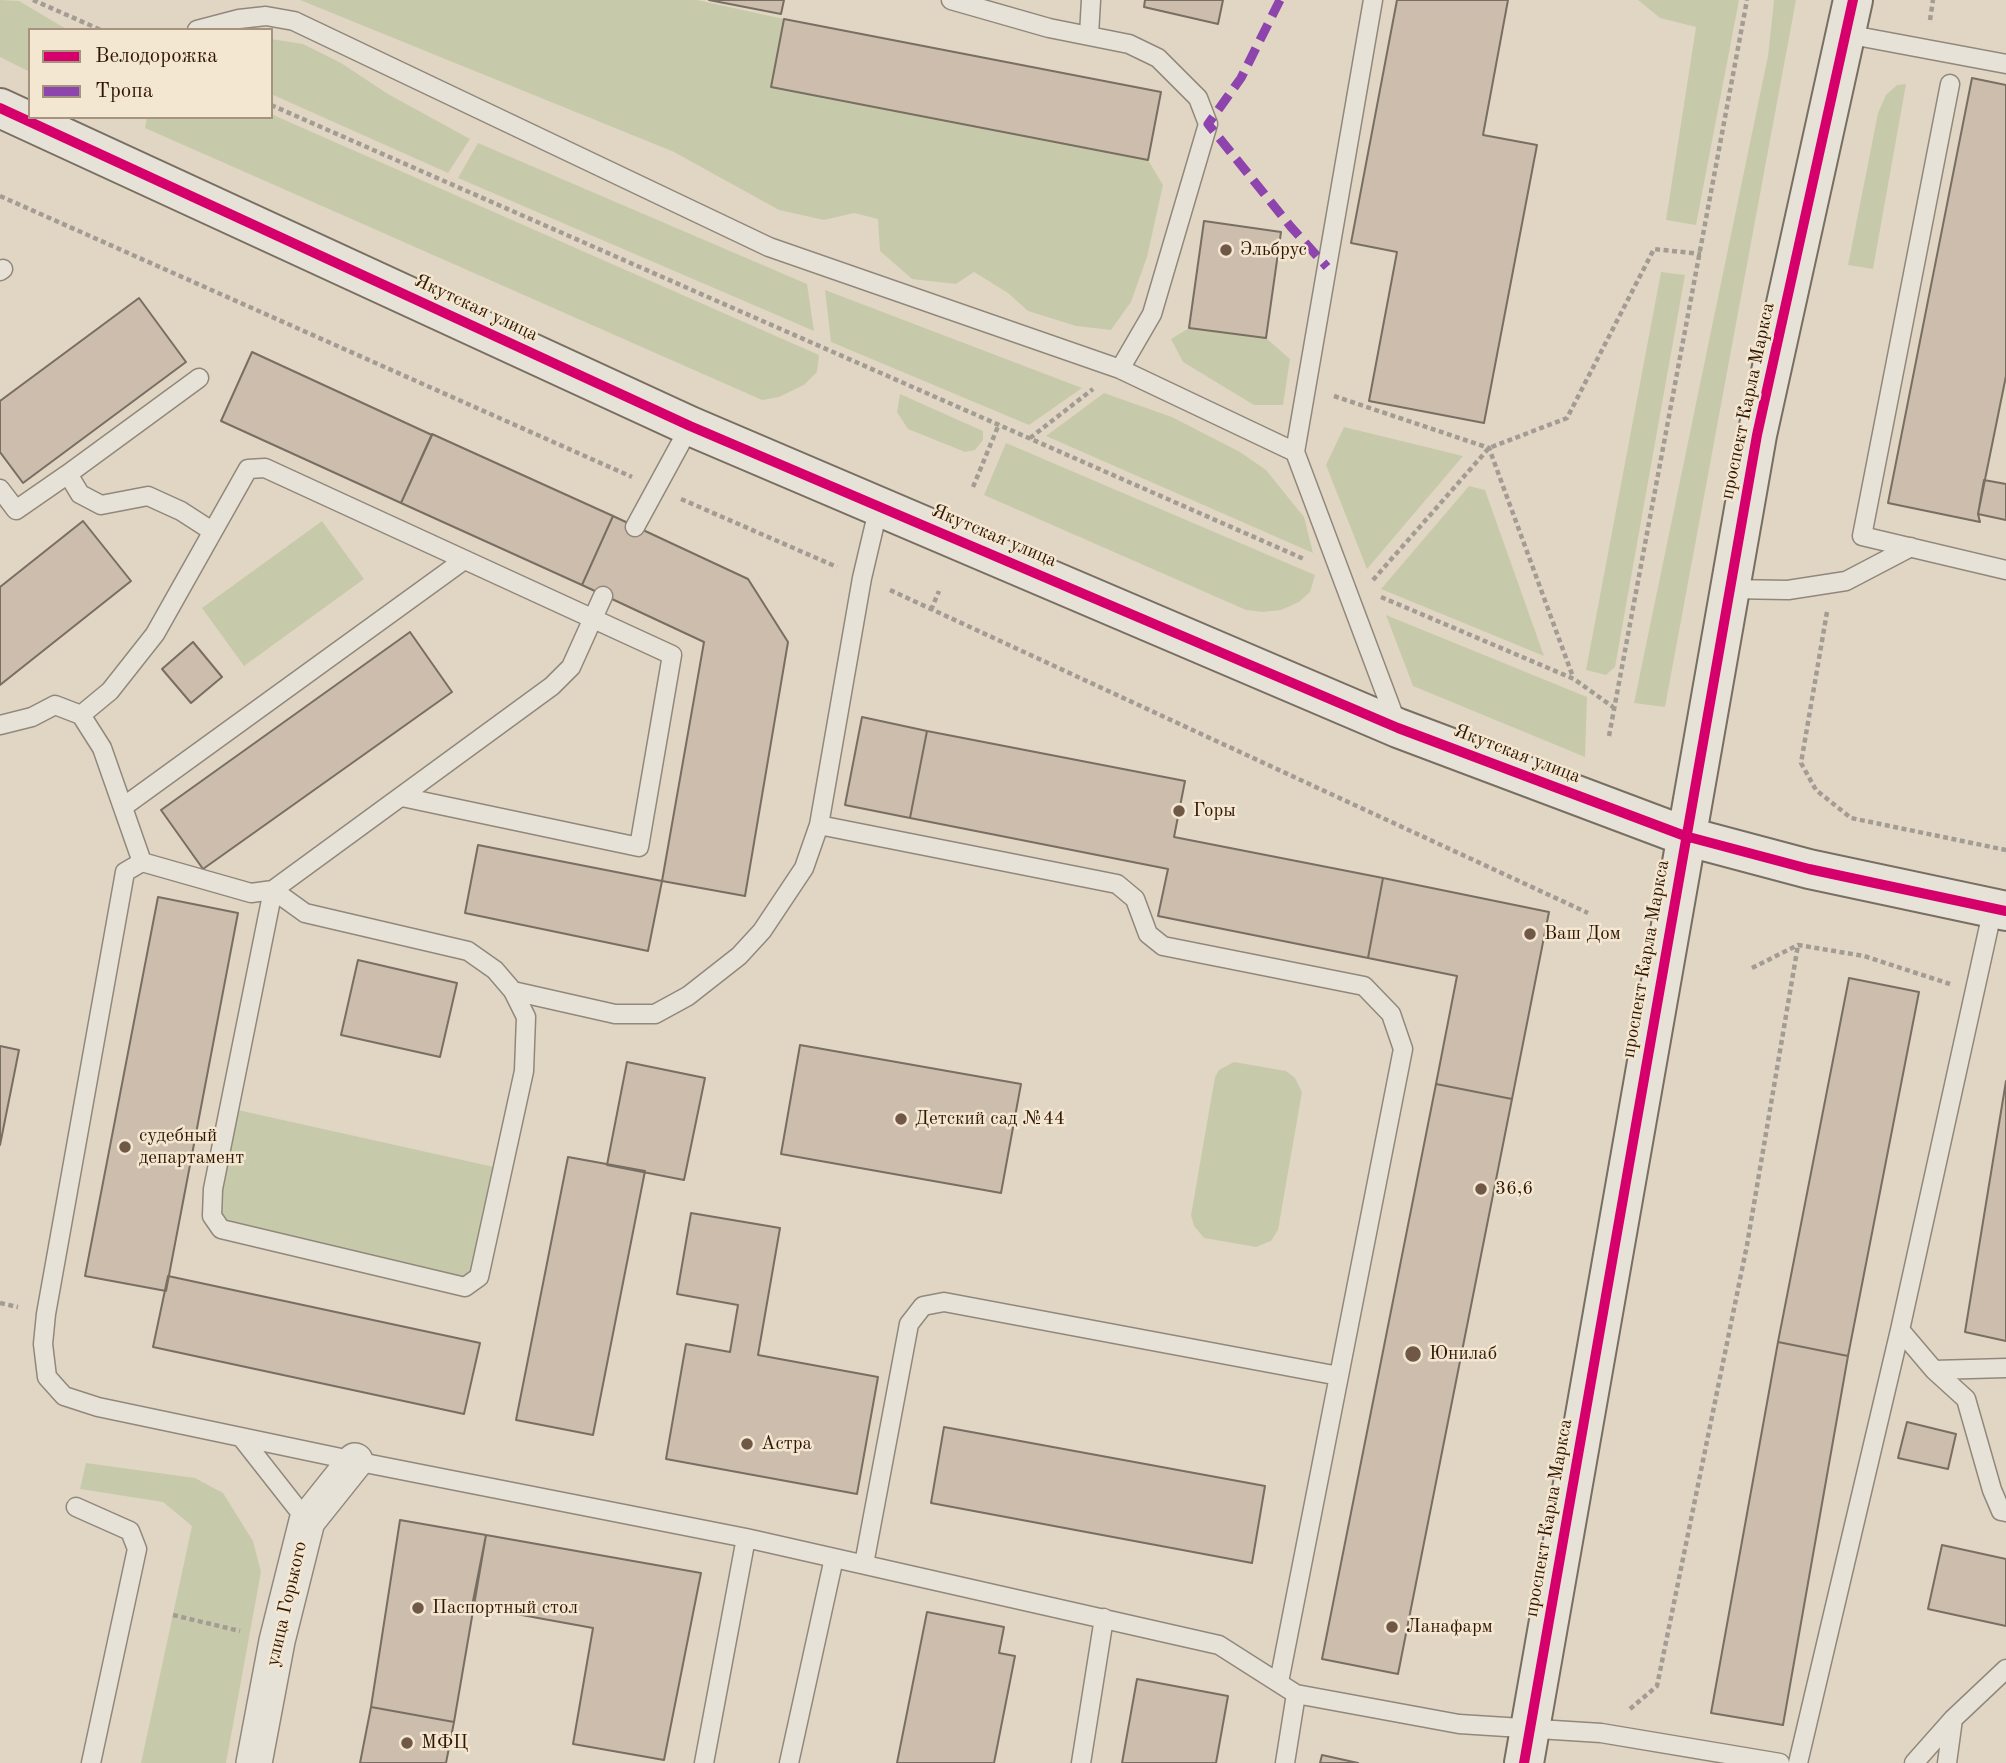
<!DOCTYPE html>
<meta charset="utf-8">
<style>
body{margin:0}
#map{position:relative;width:2006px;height:1763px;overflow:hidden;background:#e1d6c4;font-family:"Old Standard TT",serif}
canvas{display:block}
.legend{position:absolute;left:28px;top:28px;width:245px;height:91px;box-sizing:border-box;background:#f3e7d1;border:2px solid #a5937e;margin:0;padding:9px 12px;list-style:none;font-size:21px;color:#311602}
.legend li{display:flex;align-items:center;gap:14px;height:35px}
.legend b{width:35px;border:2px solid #a5937e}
</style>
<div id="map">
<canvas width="2006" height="1763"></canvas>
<ul class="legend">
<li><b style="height:9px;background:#d6006c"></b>Велодорожка</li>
<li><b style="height:9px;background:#8e44ad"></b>Тропа</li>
</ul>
</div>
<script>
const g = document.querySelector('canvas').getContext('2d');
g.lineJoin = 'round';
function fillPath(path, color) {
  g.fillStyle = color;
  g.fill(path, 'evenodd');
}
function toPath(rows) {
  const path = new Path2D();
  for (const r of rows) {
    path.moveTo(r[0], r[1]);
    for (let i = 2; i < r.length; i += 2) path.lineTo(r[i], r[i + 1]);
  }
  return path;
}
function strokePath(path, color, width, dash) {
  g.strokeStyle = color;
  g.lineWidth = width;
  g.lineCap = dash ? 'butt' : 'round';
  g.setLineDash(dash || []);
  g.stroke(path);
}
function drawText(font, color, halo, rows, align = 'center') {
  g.font = font + ' "Old Standard TT",serif';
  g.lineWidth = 5;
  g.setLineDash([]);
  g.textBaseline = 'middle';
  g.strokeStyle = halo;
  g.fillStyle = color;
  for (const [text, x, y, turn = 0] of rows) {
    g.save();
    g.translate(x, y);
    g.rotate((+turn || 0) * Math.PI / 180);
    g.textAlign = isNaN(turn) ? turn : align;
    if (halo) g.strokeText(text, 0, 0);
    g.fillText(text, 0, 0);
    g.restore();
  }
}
fillPath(toPath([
 [0,0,19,1,68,30,30,30,30,72,0,57],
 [300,0,697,0,784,19,772,87,1148,160,1163,185,1147,257,1131,302,1111,330,1076,326,1028,311,1008,293,974,272,956,284,912,279,880,251,878,219,854,213,824,220,779,210,674,152],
 [1638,0,1739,0,1696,225,1666,220,1696,27,1660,18],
 [1774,0,1796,0,1665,707,1634,703,1768,56],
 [271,39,303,44,341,63,388,94,470,139,448,173,271,94],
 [1906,84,1873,269,1848,265,1878,113,1886,95,1897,85],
 [271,114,819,355,817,372,804,385,779,397,762,400,145,128,147,117,271,117],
 [478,143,807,284,814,331,458,178],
 [1661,272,1685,275,1615,667,1606,675,1586,670],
 [825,290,1082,388,1029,425,831,342],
 [1189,328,1266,338,1290,359,1283,405,1254,405,1183,362,1171,339],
 [1104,393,1172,417,1240,452,1266,470,1304,517,1313,553,1046,436],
 [900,394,983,431,983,440,975,450,965,452,908,429,897,412],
 [1344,427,1463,456,1367,569,1326,465],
 [1006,443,1315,575,1310,592,1299,602,1281,610,1263,612,1246,610,984,495],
 [1469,486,1485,490,1544,656,1381,589],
 [322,521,364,579,244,666,202,608],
 [1386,615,1587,697,1585,757,1413,686],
 [1234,1062,1286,1071,1295,1078,1302,1092,1278,1230,1271,1241,1256,1247,1204,1238,1194,1226,1191,1215,1215,1077,1219,1070],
 [229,1108,503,1169,479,1277,465,1287,221,1229,213,1189],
 [86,1463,195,1478,223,1493,253,1541,261,1572,226,1763,141,1763,192,1526,163,1502,80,1489]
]), '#c7caaa');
const building = toPath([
 [709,0,784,0,781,14,709,0],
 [1145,0,1223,0,1218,24,1144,7,1145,0],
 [1397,0,1508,0,1483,135,1537,145,1484,423,1369,401,1397,252,1351,243,1397,0],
 [784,19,1161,92,1148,160,771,87,784,19],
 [1972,78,2006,85,2006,376,1978,514,1980,522,1888,503,1972,78],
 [1204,221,1281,232,1266,338,1189,328,1204,221],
 [139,298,186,362,23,483,0,452,0,401,139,298],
 [252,352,432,435,401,503,221,421,252,352],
 [432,434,613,516,582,585,401,503,432,434],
 [1984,480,2006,484,2006,520,1978,514,1984,480],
 [613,516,748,579,788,642,745,896,662,881,704,642,582,585,613,516],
 [83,521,131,581,0,685,0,587,83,521],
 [410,632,452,692,203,869,161,810,410,632],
 [193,642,222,677,191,703,162,669,193,642],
 [862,717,927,731,910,818,845,805,862,717],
 [927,731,1185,781,1174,837,1383,878,1368,958,1158,916,1168,869,910,818,927,731],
 [478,845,662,881,648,951,465,913,478,845],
 [1383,878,1549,912,1512,1099,1436,1084,1457,976,1368,958,1383,878],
 [158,897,238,913,166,1291,85,1276,158,897],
 [358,960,457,983,440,1057,341,1035,358,960],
 [1849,978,1919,992,1848,1356,1778,1342,1849,978],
 [800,1045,1021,1084,1001,1193,781,1154,800,1045],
 [0,1046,19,1050,0,1145,0,1046],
 [627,1062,705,1078,684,1180,607,1165,627,1062],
 [2006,1081,2006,1341,1965,1332,2006,1081],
 [1436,1084,1512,1099,1398,1674,1322,1659,1436,1084],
 [568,1157,645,1171,593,1435,516,1420,568,1157],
 [691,1213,780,1228,758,1355,878,1377,857,1494,666,1459,686,1344,730,1352,738,1305,677,1294,691,1213],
 [168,1276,480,1343,464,1414,153,1347,168,1276],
 [1778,1342,1848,1356,1783,1725,1711,1713,1778,1342],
 [1907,1422,1956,1434,1948,1469,1898,1458,1907,1422],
 [944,1427,1265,1486,1252,1563,931,1503,944,1427],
 [400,1520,486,1535,454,1722,371,1707,400,1520],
 [486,1535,701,1573,664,1760,573,1744,593,1628,472,1606,486,1535],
 [1942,1545,2006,1559,2006,1626,1928,1609,1942,1545],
 [927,1612,1004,1627,999,1653,1015,1656,994,1763,897,1763,927,1612],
 [1137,1679,1228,1696,1216,1763,1122,1763,1137,1679],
 [371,1707,454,1722,446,1763,360,1763,371,1707],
 [1322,1755,1358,1763,1320,1763,1322,1755]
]);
fillPath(building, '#ccbdad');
strokePath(building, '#786e62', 2);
const lane = toPath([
 [951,0,1049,28,1129,44,1158,58,1198,98,1208,124,1152,314,1120,369],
 [197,30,239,19,266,16,294,21,769,247,1120,369,1295,452,1397,724],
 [1846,34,2006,64],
 [1089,35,1091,0],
 [1950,84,1862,536,2006,570],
 [0,271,3,269],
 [199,378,68,474,80,494,101,505,148,496,181,511,212,531],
 [1295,452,1373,0],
 [0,489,16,510,68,474],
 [635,527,690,426],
 [1728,589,1788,590,1846,581,1911,547],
 [603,596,571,667,552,686,273,890,251,893,142,862,125,872,46,1314,43,1344,47,1377,64,1396,98,1407,355,1461,746,1538,1219,1645,1296,1694,1459,1724,1601,1733,1780,1763],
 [81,715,110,691,155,634,248,469,265,468,672,655,639,847,402,797],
 [0,725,32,717,55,705,81,715,102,748,142,862],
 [123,807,464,560],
 [819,825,1117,884,1135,899,1148,934,1163,946,1364,986,1391,1014,1403,1049,1279,1682],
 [273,890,305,913,468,951,495,970,513,991,526,1017,524,1071,479,1277,465,1287,221,1229,212,1216,213,1189,273,890],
 [513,991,615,1014,655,1014,688,996,739,956,762,931,804,868,819,825,862,578,879,506],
 [1900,1330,1934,1370,1966,1399,1992,1490,2001,1511,2006,1512],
 [1934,1370,2006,1368],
 [241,1437,307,1521],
 [76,1507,130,1531,137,1549,91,1763],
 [864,1564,909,1324,923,1306,944,1302,1339,1376],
 [704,1763,746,1538],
 [789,1763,834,1558],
 [1081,1763,1104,1618],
 [1285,1763,1296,1694],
 [1798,1763,1900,1330,1993,908],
 [1914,1763,1953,1719,2006,1669],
 [1947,1763,1953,1719]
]);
const street = toPath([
 [254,1763,277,1641,307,1521,355,1461]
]);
const secondary = toPath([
 [0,108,690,426,1398,728,1685,836,1809,869,2006,911],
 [1524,1763,1757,435,1853,0]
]);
strokePath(lane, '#91887b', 21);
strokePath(street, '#91887b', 38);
strokePath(secondary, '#786e62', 42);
strokePath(toPath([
 [33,0,101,30],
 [1930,20,1933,0],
 [271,105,1304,559],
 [0,196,632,477],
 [1334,396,1489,448,1573,677],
 [1030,438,1093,389],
 [973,487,999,424],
 [681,499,837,567],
 [1373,580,1489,448,1567,418,1654,249,1701,254],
 [890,590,1588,913],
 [1381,597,1574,679,1613,707],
 [931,610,939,591],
 [1827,612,1801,763,1816,790,1851,818,2006,850],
 [1609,736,1747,0],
 [1752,968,1798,945,1864,956,1950,984],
 [0,1303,18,1307],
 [173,1615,240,1631],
 [1630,1709,1657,1686,1747,1245,1798,945]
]), '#a39c94', 4.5, [5, 3.5]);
strokePath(lane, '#e7e2d8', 18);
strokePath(street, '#e7e2d8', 35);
strokePath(secondary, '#e7e2d8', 38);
strokePath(toPath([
 [1280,0,1241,78,1208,124,1291,227,1327,267]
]), '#8e44ad', 9, [18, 9]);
strokePath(toPath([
 [0,108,690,426,1398,728,1685,836,1809,869,2006,911],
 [1524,1763,1757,435,1853,0]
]), '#d6006c', 10);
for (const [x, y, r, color] of [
 [1226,250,7,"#6f5946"],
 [1179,811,7,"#6f5946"],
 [1530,934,7,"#6f5946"],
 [901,1119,7,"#6f5946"],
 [125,1147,7,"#6f5946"],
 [1481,1189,7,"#6f5946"],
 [1413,1354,9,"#6f5946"],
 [747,1444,7,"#6f5946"],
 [418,1608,7,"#6f5946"],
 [1392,1627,7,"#6f5946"],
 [407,1743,7,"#6f5946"]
]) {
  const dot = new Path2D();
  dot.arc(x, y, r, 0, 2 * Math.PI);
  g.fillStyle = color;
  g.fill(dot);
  strokePath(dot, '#f3e7d1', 2.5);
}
drawText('19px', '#311602', '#f3e7d1', [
 ["Эльбрус",1240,250],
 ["Горы",1193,811],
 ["Ваш Дом",1544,934],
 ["Детский сад №44",915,1119],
 ["судебный",139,1136],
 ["департамент",139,1158],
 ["36,6",1495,1189],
 ["Юнилаб",1429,1354],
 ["Астра",761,1444],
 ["Паспортный стол",432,1608],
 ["Ланафарм",1406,1627],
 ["МФЦ",421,1743]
], 'left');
drawText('19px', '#311602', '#f3e7d1', [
 ["Якутская улица",476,308,25],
 ["проспект Карла Маркса",1748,401,-78],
 ["Якутская улица",994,536,23],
 ["Якутская улица",1517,754,21],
 ["проспект Карла Маркса",1646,959,-80],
 ["проспект Карла Маркса",1549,1518,-80],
 ["улица Горького",287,1604,-77]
]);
</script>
